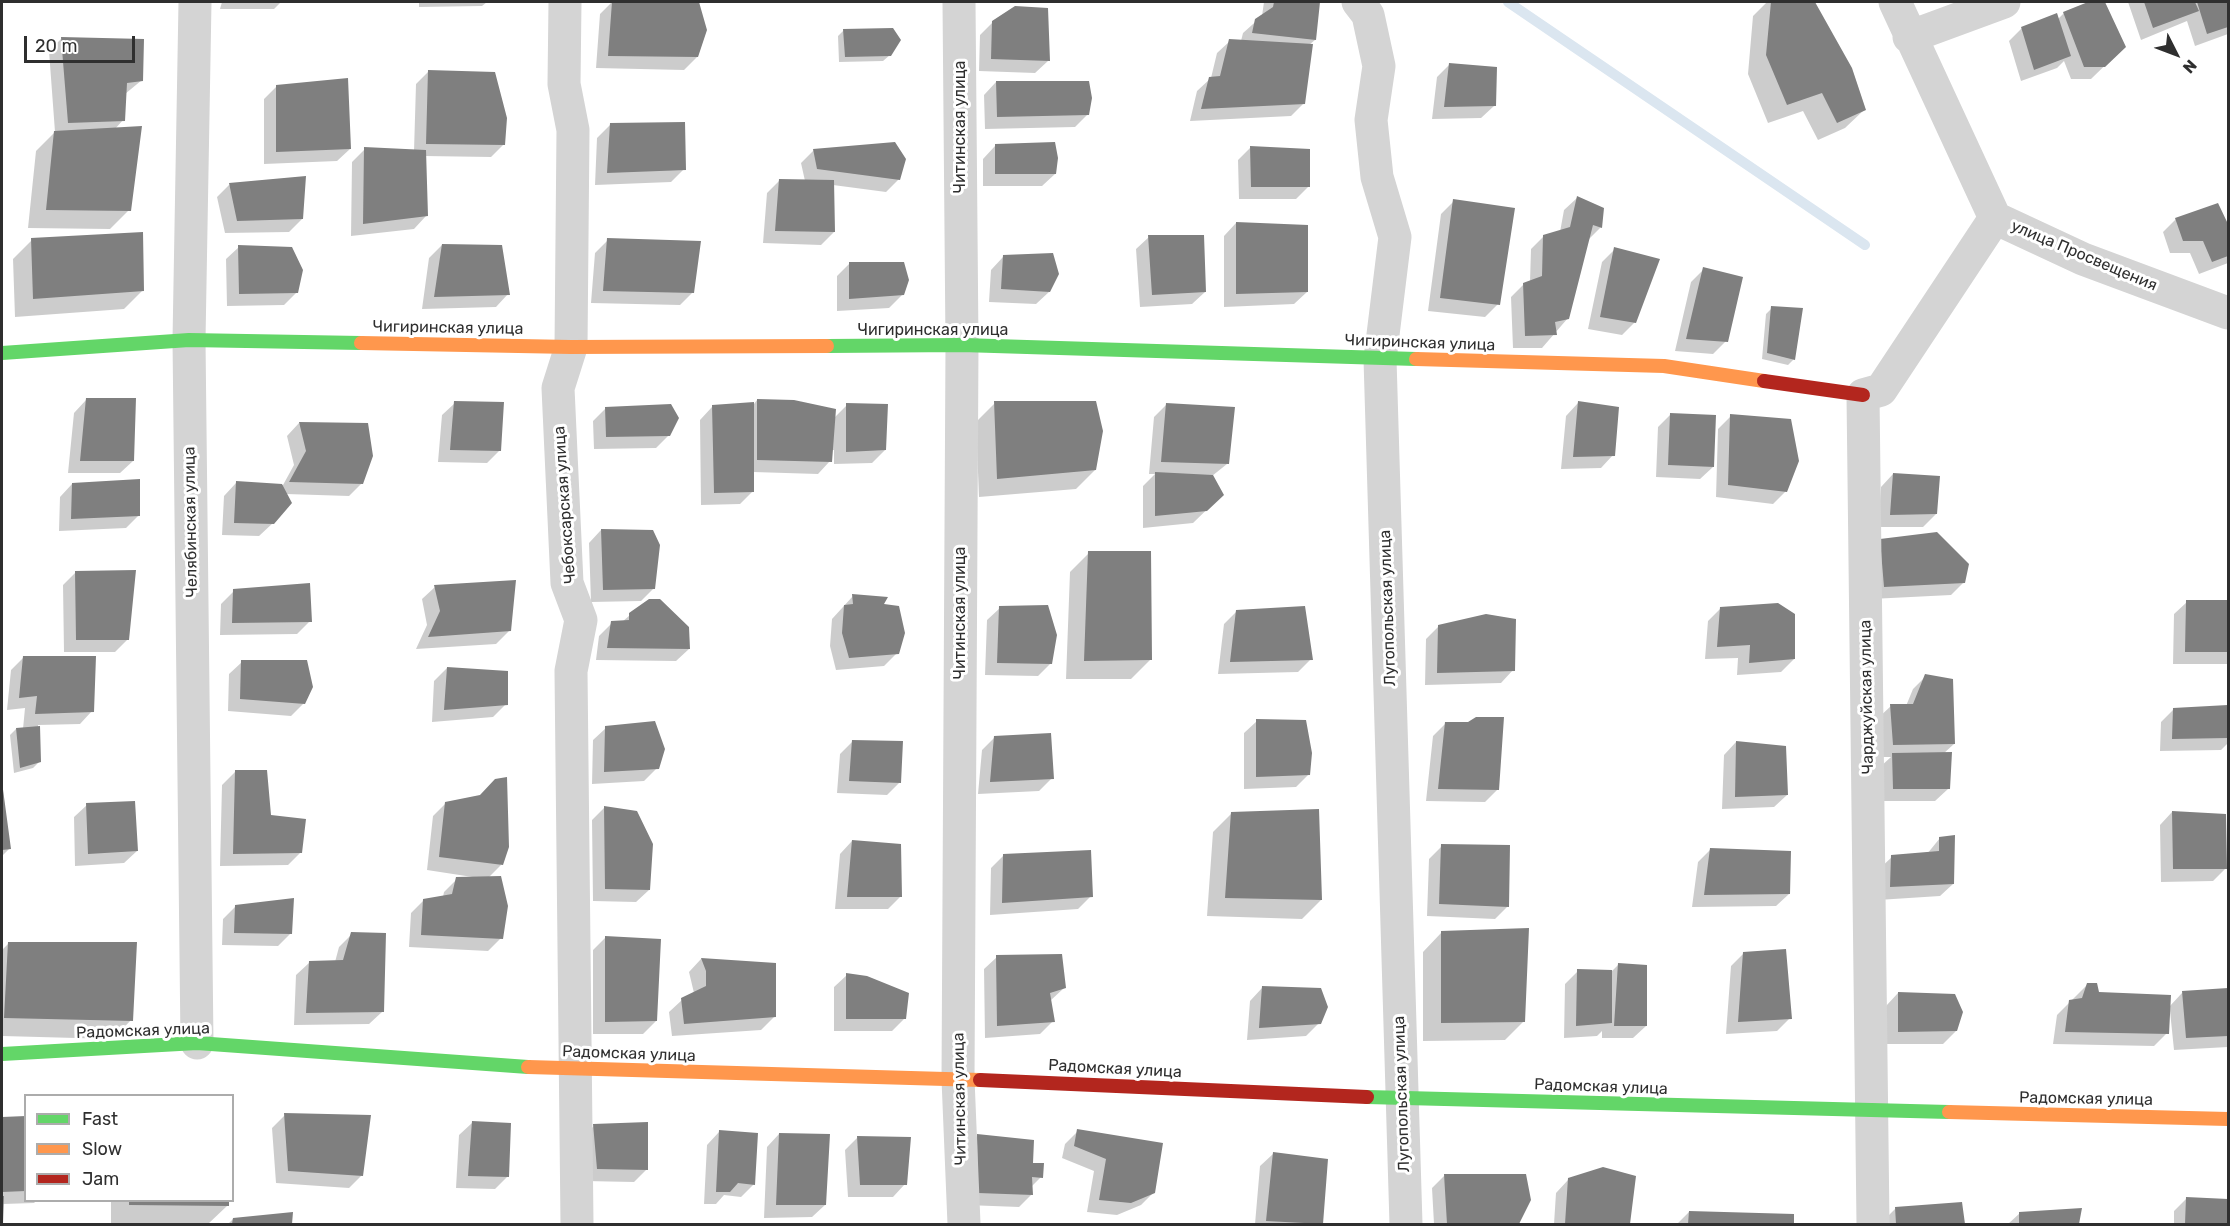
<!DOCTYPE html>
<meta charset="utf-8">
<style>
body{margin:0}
#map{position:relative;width:2230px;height:1226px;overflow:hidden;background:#fff;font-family:Rubik,sans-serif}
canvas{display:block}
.frame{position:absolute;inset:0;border:3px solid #2f2f2f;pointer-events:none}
.legend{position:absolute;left:24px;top:1094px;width:210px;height:108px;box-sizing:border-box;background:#fff;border:2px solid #acacac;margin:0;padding:8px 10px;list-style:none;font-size:18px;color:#2f2f2f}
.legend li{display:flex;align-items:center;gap:12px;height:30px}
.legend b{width:30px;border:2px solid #acacac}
.north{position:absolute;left:2146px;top:24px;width:60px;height:60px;-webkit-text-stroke:4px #fff;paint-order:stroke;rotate:132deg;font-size:16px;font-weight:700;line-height:24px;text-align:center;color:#2f2f2f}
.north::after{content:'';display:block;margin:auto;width:21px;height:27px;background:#2f2f2f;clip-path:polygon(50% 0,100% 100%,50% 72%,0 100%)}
.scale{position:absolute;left:24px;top:36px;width:111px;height:27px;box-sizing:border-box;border:3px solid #2f2f2f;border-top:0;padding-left:8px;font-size:18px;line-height:21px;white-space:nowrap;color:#2f2f2f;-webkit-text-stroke:4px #fff;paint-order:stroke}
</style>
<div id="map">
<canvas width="2230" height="1226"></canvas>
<div class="frame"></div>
<ul class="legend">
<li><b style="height:8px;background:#63d668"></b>Fast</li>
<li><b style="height:8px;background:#ff974d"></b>Slow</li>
<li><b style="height:8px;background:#b3261e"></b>Jam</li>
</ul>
<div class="north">N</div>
<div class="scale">20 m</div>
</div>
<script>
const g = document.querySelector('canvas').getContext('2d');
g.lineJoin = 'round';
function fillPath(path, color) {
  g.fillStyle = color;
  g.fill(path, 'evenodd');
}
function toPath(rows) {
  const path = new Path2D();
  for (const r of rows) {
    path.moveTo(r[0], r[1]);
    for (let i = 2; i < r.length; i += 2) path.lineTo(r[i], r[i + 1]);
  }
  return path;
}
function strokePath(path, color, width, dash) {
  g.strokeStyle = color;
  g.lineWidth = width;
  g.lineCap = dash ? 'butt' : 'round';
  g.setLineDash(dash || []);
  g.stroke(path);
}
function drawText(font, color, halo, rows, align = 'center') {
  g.font = font + ' Rubik,sans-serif';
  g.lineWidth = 6;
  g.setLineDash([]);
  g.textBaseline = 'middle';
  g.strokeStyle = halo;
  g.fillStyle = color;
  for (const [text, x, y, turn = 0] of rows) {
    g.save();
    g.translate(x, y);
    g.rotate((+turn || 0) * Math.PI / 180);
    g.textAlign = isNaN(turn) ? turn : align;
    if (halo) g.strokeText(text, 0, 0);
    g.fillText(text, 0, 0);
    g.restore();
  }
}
fillPath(toPath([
 [222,2,281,2,274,9,220,9],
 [419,2,487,2,482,6,419,7],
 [612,2,698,2,705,30,697,57,684,70,596,68,600,14],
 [1264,2,1319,2,1315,40,1309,45,1304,103,1291,116,1190,121,1197,91,1211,78,1217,53,1230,41,1241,41,1243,33,1262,16],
 [1767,2,1813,2,1851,68,1864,110,1845,128,1818,140,1803,111,1768,123,1748,74,1753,16],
 [2092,2,2103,2,2124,47,2091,79,2071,79,2064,61,2057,68,2021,81,2009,41,2021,29,2056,15,2057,20,2064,13],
 [2128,2,2228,2,2228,34,2195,46,2187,21,2141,40],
 [993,22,1048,61,1035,73,979,71,980,35],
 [844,30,890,55,883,61,839,62,838,36],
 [62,38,142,80,125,94,123,120,115,129,129,210,110,229,28,228,36,151,55,132,49,51],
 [1450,64,1494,106,1481,118,1432,119,1437,77],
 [428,72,504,144,491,157,424,156,426,216,414,229,351,236,352,162,365,149,414,151,416,84],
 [996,82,1088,114,1075,127,985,129,984,95],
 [277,86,350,149,337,161,264,164,264,99],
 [610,125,684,169,671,182,595,185,597,138],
 [995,146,1055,174,1042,186,983,186,983,159],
 [1250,148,1309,186,1296,199,1239,199,1238,160],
 [814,150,899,179,886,192,833,185,834,232,821,245,763,243,767,193,780,180,805,181,801,163],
 [229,185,302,219,289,232,225,233,217,197],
 [1577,198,1601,227,1588,240,1568,318,1542,348,1513,348,1511,297,1524,284,1530,282,1531,249,1544,236,1560,232,1564,210],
 [1454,201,1498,304,1485,317,1428,311,1441,214],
 [2217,204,2228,228,2228,263,2199,274,2190,253,2170,253,2163,232,2176,219],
 [1236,223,1307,292,1294,304,1224,307,1224,236],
 [1149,237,1205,292,1192,304,1140,307,1136,249],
 [32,240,143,290,124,309,15,317,13,259],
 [608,240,693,292,680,305,591,303,595,253],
 [442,245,508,294,496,307,422,309,429,258],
 [239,247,297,292,284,305,227,306,226,259],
 [1615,249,1635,322,1622,335,1588,329,1602,262],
 [1003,257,1049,292,1036,304,989,302,991,270],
 [850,263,902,295,889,308,837,311,837,276],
 [1704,269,1726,341,1713,354,1675,351,1691,282],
 [1772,308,1794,359,1788,365,1762,359,1766,314],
 [86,400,133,461,120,473,68,473,74,413],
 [757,400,834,418,847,405,885,450,872,463,834,464,834,450,831,450,830,461,818,474,753,472,753,491,740,504,701,505,700,420,712,407,754,404],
 [455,403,500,450,487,463,438,462,442,415],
 [995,403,1095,470,1076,489,979,497,976,422],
 [1578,403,1613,455,1601,468,1561,469,1566,416],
 [1167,404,1227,464,1212,476,1222,495,1193,523,1143,528,1143,486,1155,474,1149,474,1154,417],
 [606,408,669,435,656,448,594,449,593,421],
 [1671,414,1713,467,1700,479,1656,477,1658,427],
 [1731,416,1786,491,1773,504,1716,497,1718,429],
 [299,423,362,483,349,496,286,494,273,523,259,536,222,535,224,496,236,483,283,485,294,465,287,436],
 [1893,474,1936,514,1923,527,1878,527,1881,487],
 [72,484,139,515,126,528,59,531,60,497],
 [601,530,654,588,641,601,591,602,589,543],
 [1880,540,1964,582,1951,595,1871,599],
 [1089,553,1150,660,1131,679,1066,679,1070,572],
 [76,572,128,639,115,652,64,652,63,585],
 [435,587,509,631,496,644,416,649,427,625,422,599],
 [234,591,310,621,297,634,220,635,221,604],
 [853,596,882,606,897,653,884,666,836,670,830,646,832,619],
 [2228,601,2228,664,2173,664,2174,614,2187,602],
 [1000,608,1051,663,1038,676,985,675,987,620],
 [1721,608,1794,659,1781,672,1737,675,1738,658,1705,659,1708,621],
 [1237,611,1311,659,1298,672,1218,674,1224,624],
 [630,615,689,649,676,661,596,660,599,636,612,623,622,622],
 [1439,626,1513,670,1501,683,1425,685,1426,639],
 [24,657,92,711,80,724,38,725,39,762,33,768,14,773,10,735,16,729,23,729,25,708,7,710,11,670],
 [242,662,304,703,291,716,228,711,229,674],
 [447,668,506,704,493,717,432,722,434,681],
 [1926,676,1954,744,1943,754,1948,789,1935,801,1880,801,1880,767,1891,757,1881,757,1878,718,1891,706,1906,706,1913,689],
 [2228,707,2228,743,2221,750,2160,751,2161,722,2174,709],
 [1257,721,1309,774,1296,787,1244,789,1244,733],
 [1446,723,1498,789,1485,802,1426,801,1433,736],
 [606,728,657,768,644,781,592,784,593,740],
 [995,737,1052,778,1039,791,978,794,982,750],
 [853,741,900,782,887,795,837,793,840,754],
 [1736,742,1787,795,1774,807,1722,809,1724,755],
 [235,772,300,853,288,865,220,866,222,785],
 [2,782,9,849,2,856],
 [446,803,501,865,488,878,501,938,488,951,409,947,411,913,424,900,443,897,444,892,457,879,479,878,427,870,433,816],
 [87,805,137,851,124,863,75,866,74,817],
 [604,808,649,890,636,902,593,901,592,820],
 [2172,812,2226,868,2213,881,2161,882,2160,825],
 [1232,813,1321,900,1302,919,1207,916,1213,832],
 [1940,838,1953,884,1940,896,1878,900,1879,869,1892,857,1927,854],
 [852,841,901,896,888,909,835,909,840,854],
 [1442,846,1508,906,1495,919,1427,916,1429,859],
 [1710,850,1789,894,1776,906,1692,907,1698,862],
 [1004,855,1091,896,1078,909,990,915,991,868],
 [236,906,291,933,278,946,222,945,223,919],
 [1441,933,1524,1021,1505,1040,1423,1041,1423,952],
 [352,934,382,1012,369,1024,294,1025,296,975,309,963,335,962,339,947],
 [605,938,656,1021,643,1034,593,1034,593,950],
 [9,943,131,1020,113,1039,2,1036,2,950],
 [1744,953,1790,1018,1777,1031,1726,1034,1731,966],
 [997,957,1064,988,1050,1001,1053,1021,1040,1034,985,1038,984,969],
 [701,959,775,964,774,1017,761,1030,672,1036,669,1012,682,1000,694,993,689,972],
 [1618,965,1646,1026,1633,1038,1602,1038,1602,1031,1597,1036,1564,1038,1565,984,1578,971,1612,971],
 [847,975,904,1019,892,1031,834,1031,834,987],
 [2088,984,2097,994,2169,1007,2182,993,2228,989,2228,1047,2174,1050,2170,1011,2167,1033,2154,1046,2053,1044,2057,1015],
 [1262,988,1319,1023,1306,1036,1247,1040,1250,1001],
 [1898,993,1956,1031,1943,1044,1886,1044,1886,1006],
 [285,1115,362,1175,349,1188,276,1183,272,1128],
 [26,1117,26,1200,37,1200,34,1203,3,1204,2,1224,2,1120],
 [472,1123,508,1176,495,1189,456,1188,459,1135],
 [594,1126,647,1169,634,1182,584,1181,581,1138],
 [1078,1131,1154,1192,1141,1205,1117,1215,1087,1212,1094,1171,1062,1158,1065,1144],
 [719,1132,754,1184,741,1197,724,1195,716,1204,704,1204,707,1145],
 [779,1134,825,1205,812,1217,764,1218,767,1147],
 [978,1135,1031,1165,1041,1177,1031,1187,1032,1194,1019,1207,966,1205,965,1148],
 [858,1137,905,1184,893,1197,848,1197,845,1150],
 [1273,1154,1326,1160,1321,1224,1255,1224,1260,1166],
 [1445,1175,1530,1200,1517,1224,1434,1224,1432,1188],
 [1634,1177,1628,1224,1554,1224,1556,1193,1568,1180],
 [2187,1198,2228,1200,2228,1224,2174,1224,2174,1211],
 [111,1200,228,1200,227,1206,208,1224,111,1223],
 [1961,1204,1963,1224,1883,1224,1883,1221,1896,1208],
 [2080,1209,2077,1224,2008,1224,2020,1213],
 [1689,1212,1792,1215,1793,1224,1677,1224],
 [291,1214,290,1224,228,1224,233,1219]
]), '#0003');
strokePath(toPath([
 [1508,2,1865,245]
]), '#dbe6f0', 10);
fillPath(toPath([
 [612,2,699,2,707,30,698,57,608,56],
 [1274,2,1320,2,1316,40,1252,33,1255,19,1273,7],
 [1771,2,1815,2,1852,68,1866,110,1837,123,1822,93,1787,105,1766,55],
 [2088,2,2105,2,2126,47,2105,67,2084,67,2063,12],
 [2144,2,2195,2,2199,11,2153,28],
 [2197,2,2228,2,2228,27,2207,34],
 [1015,6,1048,8,1050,61,991,59,992,21],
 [2057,13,2071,56,2034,70,2021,27],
 [893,28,901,40,891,56,845,57,843,29],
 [61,37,144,39,143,81,127,83,125,121,68,123],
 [1229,39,1313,44,1305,104,1201,109,1209,77,1220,76],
 [1449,63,1497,67,1496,106,1444,107],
 [428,70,495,72,507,118,505,145,426,144],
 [348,78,351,149,276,152,276,85],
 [996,81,1089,81,1092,98,1089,115,997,117],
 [685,122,686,170,607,173,610,123],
 [142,126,131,211,46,210,54,131],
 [895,142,906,159,900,180,817,169,813,149],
 [1055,142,1058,158,1056,174,995,174,995,144],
 [1250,146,1310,149,1310,187,1251,187],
 [364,147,426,150,428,216,363,224],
 [306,176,303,219,237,221,229,183],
 [779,179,834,180,835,232,775,231],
 [1577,196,1604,208,1602,228,1593,225,1569,319,1555,322,1557,335,1525,336,1523,283,1542,276,1543,235,1570,227],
 [1453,199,1515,208,1500,305,1440,298],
 [2218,203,2228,224,2228,256,2212,262,2203,241,2183,241,2175,218],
 [1236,222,1308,225,1308,292,1236,294],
 [143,232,144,291,33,299,31,238],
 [1148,235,1204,235,1206,292,1152,295],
 [607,238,701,241,694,293,603,291],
 [442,244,502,245,510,295,434,297],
 [238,245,292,247,303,270,298,293,239,294],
 [1614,247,1660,259,1636,323,1600,317],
 [1053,253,1059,274,1050,292,1001,289,1003,255],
 [849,262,904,262,909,280,904,295,849,299],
 [1703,267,1743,277,1728,342,1686,339],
 [1771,306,1803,308,1795,360,1767,353],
 [86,398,136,398,134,461,80,461],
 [757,399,794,400,836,409,832,462,757,460],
 [454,401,504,402,501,451,450,450],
 [994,401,1096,401,1103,431,1096,470,997,479],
 [1578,401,1619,407,1615,456,1573,457],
 [754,402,754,492,714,493,712,405],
 [846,403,888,404,886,450,846,452],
 [1166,403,1235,407,1229,464,1161,462],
 [671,404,679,418,670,436,606,437,605,407],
 [1670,413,1716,415,1714,467,1668,465],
 [1730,414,1791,419,1799,461,1787,492,1728,485],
 [299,422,368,423,373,456,363,484,289,482,306,451],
 [1155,472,1213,475,1224,495,1207,511,1155,516],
 [1893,473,1940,476,1937,514,1890,515],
 [140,479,140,516,71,519,72,483],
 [236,481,282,484,292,503,274,524,234,523],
 [601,529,653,530,660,545,655,589,603,590],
 [1937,532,1969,564,1965,583,1884,587,1880,539],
 [1088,551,1151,551,1152,660,1084,661],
 [136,570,129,640,76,640,75,571],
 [516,580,511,631,428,637,440,611,434,585],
 [310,583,312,622,232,623,233,589],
 [852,594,888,597,884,604,899,606,905,633,899,654,849,658,842,633,844,605,853,604],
 [649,599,660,599,689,627,690,649,607,648,611,621,629,620,629,613],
 [2186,600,2228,600,2228,652,2185,652],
 [1778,603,1795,614,1795,659,1749,663,1750,645,1717,647,1720,607],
 [1048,605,1057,635,1052,664,997,663,999,606],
 [1305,606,1313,660,1230,662,1236,610],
 [1486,614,1516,619,1515,671,1437,673,1438,625],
 [23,656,96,656,94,712,35,714,37,696,19,698],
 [241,660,307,660,313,687,305,704,240,699],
 [447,667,508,671,508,705,444,710],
 [1925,674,1953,679,1955,744,1893,745,1890,704,1913,704],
 [2228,705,2228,738,2172,739,2173,708],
 [1476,717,1504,717,1499,790,1438,789,1445,722,1468,722],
 [1256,719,1306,720,1312,753,1310,775,1256,777],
 [655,721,665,749,659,769,604,772,605,726],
 [40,726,41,762,20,768,16,728],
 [1051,733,1054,779,990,782,994,736],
 [852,740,903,741,901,783,849,781],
 [1736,741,1786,746,1788,795,1735,797],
 [1952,752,1950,789,1893,789,1892,753],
 [235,770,267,770,271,815,306,819,302,853,233,854],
 [507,777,509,847,503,865,439,857,445,802,480,795,495,779],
 [2,782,11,849,2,850],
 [135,801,138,851,88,854,86,803],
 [604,806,637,811,653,844,650,890,605,889],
 [1319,809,1322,900,1225,898,1231,812],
 [2172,811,2226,814,2227,869,2173,869],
 [1955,835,1954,884,1890,887,1891,855,1939,851,1939,837],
 [852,840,901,844,902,897,847,897],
 [1441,844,1510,845,1509,907,1439,904],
 [1710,848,1791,851,1790,894,1704,895],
 [1091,850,1093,897,1002,903,1003,854],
 [501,876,508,906,503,939,421,935,423,899,452,894,456,877],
 [294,898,292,934,234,933,235,905],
 [1529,928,1525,1022,1441,1023,1441,931],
 [351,932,386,933,384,1012,306,1013,309,961,343,960],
 [605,936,661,939,657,1021,605,1022],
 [8,942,137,942,133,1021,4,1018],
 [1786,949,1792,1019,1738,1022,1743,952],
 [1062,954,1066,988,1050,993,1055,1022,997,1026,996,955],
 [701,958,776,963,776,1017,684,1024,681,998,706,986,706,971],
 [1618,963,1647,965,1647,1026,1614,1026],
 [1577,969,1612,970,1612,1023,1576,1026],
 [846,973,867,976,909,993,906,1019,846,1019],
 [2087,983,2097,983,2099,992,2171,995,2169,1034,2065,1032,2069,1000,2082,998],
 [1262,986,1321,988,1328,1007,1321,1024,1259,1028],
 [2228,988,2228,1036,2186,1038,2182,991],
 [1898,992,1955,994,1963,1012,1957,1031,1898,1032],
 [284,1113,371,1115,363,1176,288,1171],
 [26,1116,26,1191,2,1192,2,1117],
 [472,1121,511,1123,509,1177,468,1176],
 [648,1122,648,1170,597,1169,593,1124],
 [1077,1129,1163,1143,1155,1193,1131,1203,1099,1200,1106,1159,1074,1146],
 [719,1130,758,1133,755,1185,738,1183,730,1192,716,1192],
 [779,1133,830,1134,826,1205,776,1205],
 [977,1134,1034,1140,1033,1163,1044,1163,1043,1178,1032,1177,1033,1195,978,1193],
 [857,1136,911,1137,907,1185,860,1185],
 [1273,1152,1328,1159,1323,1224,1266,1221],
 [1603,1167,1636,1176,1630,1224,1565,1224,1568,1178],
 [1444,1174,1526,1174,1531,1200,1519,1224,1447,1224],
 [2,1196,4,1196,3,1224,2,1224],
 [2186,1197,2228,1199,2228,1224,2185,1224],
 [129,1200,229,1200,229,1206,129,1205],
 [1962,1202,1965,1224,1896,1224,1895,1207],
 [2082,1208,2079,1224,2019,1224,2019,1212],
 [1689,1211,1794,1214,1794,1224,1688,1224],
 [293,1212,292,1224,232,1224,233,1218]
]), '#7f7f7f');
strokePath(toPath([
 [195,2,189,340,197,1043],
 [565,2,564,84,573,130,571,347,558,388,567,583,581,620,571,671,577,1224],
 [959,2,962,345,958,1079,964,1224],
 [1358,2,1368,15,1379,66,1371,120,1377,177,1395,237,1380,359,1406,1224],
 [1895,2,1995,218,2083,259,2228,313],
 [1909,37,2004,2],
 [1873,1224,1863,395,1881,390,1995,218]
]), '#d4d4d4', 33);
strokePath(toPath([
 [827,346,962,345,1416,359],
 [2,353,189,340,361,343],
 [2,1054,197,1043,528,1067],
 [1367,1097,1949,1112]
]), '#63d668', 14);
strokePath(toPath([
 [361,343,571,347,827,346],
 [1416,359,1664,366,1764,381],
 [528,1067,980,1080],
 [1949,1112,2228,1119]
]), '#ff974d', 14);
strokePath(toPath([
 [1764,381,1863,395],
 [980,1080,1367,1097]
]), '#b3261e', 14);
drawText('16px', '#2f2f2f', '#fff', [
 ["Читинская улица",960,127,-90],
 ["улица Просвещения",2084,256,23],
 ["Чигиринская улица",448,328,1],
 ["Чигиринская улица",933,330],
 ["Чигиринская улица",1420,343,2],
 ["Чебоксарская улица",565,505,-94],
 ["Челябинская улица",191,522,-91],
 ["Лугопольская улица",1388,608,-92],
 ["Читинская улица",960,613,-90],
 ["Чарджуйская улица",1867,697,-91],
 ["Радомская улица",143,1031,-2],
 ["Радомская улица",629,1054,2],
 ["Радомская улица",1115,1069,3],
 ["Радомская улица",1601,1087,2],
 ["Лугопольская улица",1402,1094,-92],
 ["Читинская улица",960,1099,-91],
 ["Радомская улица",2086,1099,1]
]);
</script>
